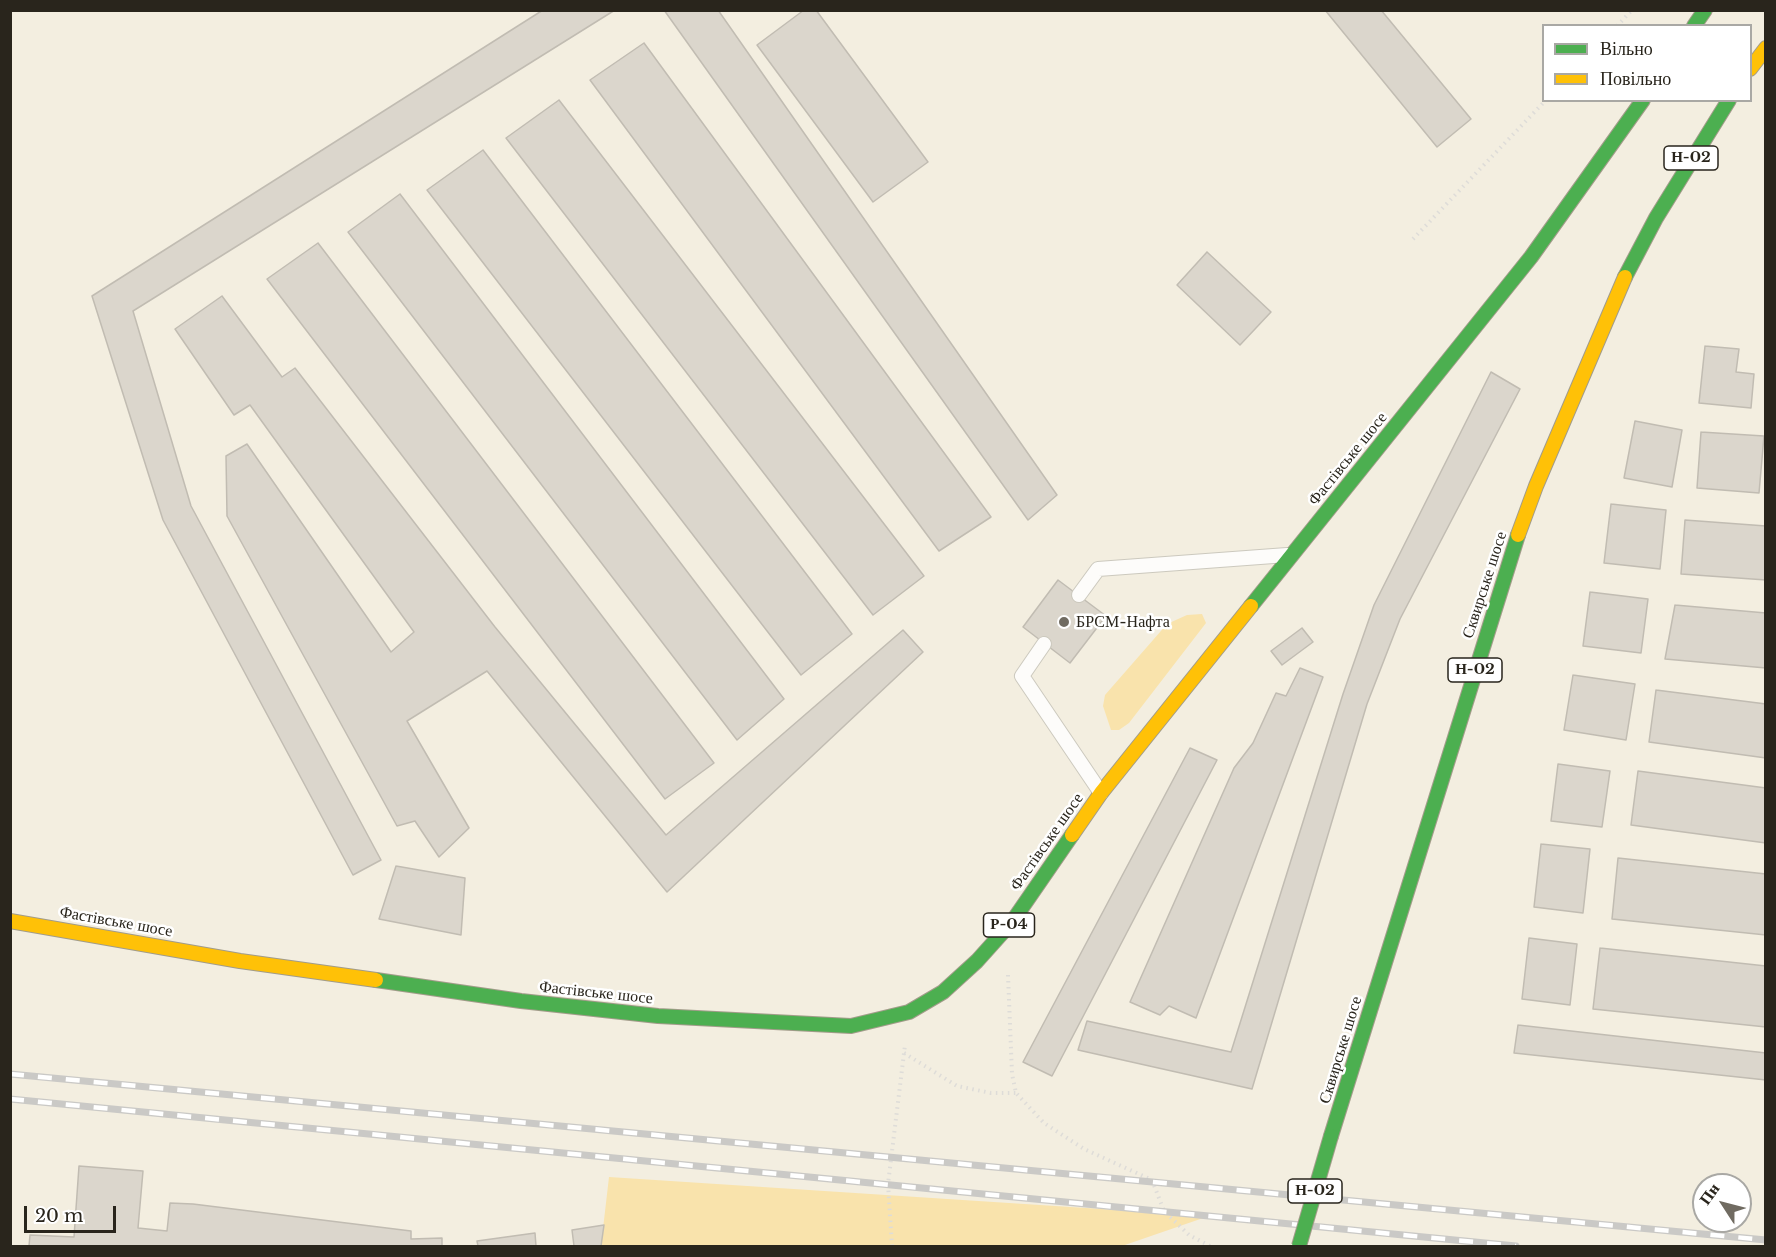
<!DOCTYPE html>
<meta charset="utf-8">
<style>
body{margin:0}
#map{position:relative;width:1776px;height:1257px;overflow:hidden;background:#f3eee0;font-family:"Libre Baskerville",serif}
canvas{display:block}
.frame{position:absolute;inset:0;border:12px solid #29251c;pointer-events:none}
.legend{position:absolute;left:1542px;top:24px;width:210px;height:78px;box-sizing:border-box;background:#fff;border:2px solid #a9a8a4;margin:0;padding:8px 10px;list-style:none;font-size:18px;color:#29251c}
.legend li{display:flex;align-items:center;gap:12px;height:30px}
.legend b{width:30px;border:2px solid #a9a8a4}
.north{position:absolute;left:1692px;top:1173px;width:60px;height:60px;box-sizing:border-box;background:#fff;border:2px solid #a9a8a4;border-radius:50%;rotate:306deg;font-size:16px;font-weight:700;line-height:24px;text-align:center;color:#29251c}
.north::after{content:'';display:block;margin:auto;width:21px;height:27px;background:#706b61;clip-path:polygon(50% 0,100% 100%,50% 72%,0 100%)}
.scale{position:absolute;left:24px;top:1206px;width:92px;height:27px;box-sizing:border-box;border:3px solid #29251c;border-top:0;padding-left:8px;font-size:18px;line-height:21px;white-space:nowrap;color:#29251c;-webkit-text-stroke:4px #fff;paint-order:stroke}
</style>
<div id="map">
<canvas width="1776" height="1257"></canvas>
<div class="frame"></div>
<ul class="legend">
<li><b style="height:8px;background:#4caf50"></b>Вільно</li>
<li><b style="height:8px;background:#ffc107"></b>Повільно</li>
</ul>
<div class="north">Пн</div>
<div class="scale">20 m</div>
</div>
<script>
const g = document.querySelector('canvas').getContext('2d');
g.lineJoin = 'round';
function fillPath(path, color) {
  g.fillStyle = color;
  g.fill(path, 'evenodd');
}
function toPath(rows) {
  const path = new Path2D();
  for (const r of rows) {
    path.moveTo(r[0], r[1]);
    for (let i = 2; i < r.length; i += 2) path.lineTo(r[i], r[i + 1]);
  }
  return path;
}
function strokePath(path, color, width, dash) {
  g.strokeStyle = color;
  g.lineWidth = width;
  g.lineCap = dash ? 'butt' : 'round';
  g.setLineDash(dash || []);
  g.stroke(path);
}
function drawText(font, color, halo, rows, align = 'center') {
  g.font = font + ' "Libre Baskerville",serif';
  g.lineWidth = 5;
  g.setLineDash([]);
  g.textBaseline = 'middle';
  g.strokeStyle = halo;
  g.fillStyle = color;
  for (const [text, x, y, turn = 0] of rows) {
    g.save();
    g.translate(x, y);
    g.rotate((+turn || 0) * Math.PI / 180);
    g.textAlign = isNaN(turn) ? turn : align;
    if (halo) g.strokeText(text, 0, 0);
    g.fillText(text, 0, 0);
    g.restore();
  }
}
fillPath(toPath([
 [1202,614,1206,623,1129,723,1119,730,1111,730,1103,706,1105,695,1167,624,1187,615],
 [609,1177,1209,1216,1122,1246,601,1246]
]), '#f9e3ac');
const building = toPath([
 [543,10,615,10,133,311,191,506,381,860,353,875,163,520,92,296,543,10],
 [664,10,718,10,1057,495,1028,520,664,10],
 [804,10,816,10,928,162,873,202,757,45,804,10],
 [1325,10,1381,10,1471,119,1437,147,1325,10],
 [644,43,991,517,939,551,590,80,644,43],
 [559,100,924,576,873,615,506,138,559,100],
 [483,150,852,634,801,675,427,190,483,150],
 [400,194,784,699,737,740,348,232,400,194],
 [318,243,714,763,665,799,267,279,318,243],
 [1207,252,1271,312,1240,345,1177,285,1207,252],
 [222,296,282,377,295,368,495,627,666,835,903,630,923,652,667,892,487,671,407,721,469,828,439,857,415,821,397,826,227,516,226,456,247,444,391,652,414,632,250,405,234,415,175,329,222,296],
 [1705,346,1739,349,1736,372,1754,374,1751,408,1699,403,1705,346],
 [1491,372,1520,389,1400,619,1367,704,1252,1089,1078,1050,1087,1021,1231,1052,1343,694,1374,605,1491,372],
 [1635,421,1682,430,1672,487,1624,478,1635,421],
 [1701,432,1764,436,1759,493,1697,488,1701,432],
 [1611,504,1666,510,1660,569,1604,563,1611,504],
 [1685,520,1766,526,1766,580,1681,574,1685,520],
 [1058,580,1106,616,1070,663,1023,627,1058,580],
 [1590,592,1648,599,1641,653,1583,646,1590,592],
 [1675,605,1766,613,1766,668,1665,659,1675,605],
 [1302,628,1313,642,1282,665,1271,651,1302,628],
 [1300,668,1323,677,1196,1018,1169,1006,1160,1015,1130,1002,1234,768,1253,743,1276,693,1286,696,1300,668],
 [1573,675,1635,684,1626,740,1564,730,1573,675],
 [1656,690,1766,704,1766,758,1649,742,1656,690],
 [1190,748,1217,760,1052,1076,1023,1062,1190,748],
 [1558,764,1610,771,1602,827,1551,821,1558,764],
 [1638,771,1766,788,1766,843,1631,825,1638,771],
 [1541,844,1590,849,1583,913,1534,907,1541,844],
 [1618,858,1766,874,1766,935,1612,919,1618,858],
 [396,866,465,878,461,935,379,919,396,866],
 [1529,938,1577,944,1570,1005,1522,999,1529,938],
 [1600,948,1766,966,1766,1027,1593,1009,1600,948],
 [1518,1025,1766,1053,1766,1080,1514,1053,1518,1025],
 [79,1166,143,1171,138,1228,167,1231,170,1203,193,1204,411,1231,411,1239,442,1238,442,1246,29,1246,30,1235,74,1237,79,1166],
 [604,1225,601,1246,574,1246,572,1230,604,1225],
 [535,1233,536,1246,478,1246,477,1241,535,1233]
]);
fillPath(building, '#dbd6cc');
strokePath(building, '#c1bcb2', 1.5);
const lane = toPath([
 [1079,595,1098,569,1287,555],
 [1044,644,1022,676,1101,793]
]);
const fast = toPath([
 [1694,26,1705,10],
 [1625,277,1656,218,1729,100],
 [1251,606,1531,257,1643,100],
 [376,980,521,1001,658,1016,851,1026,909,1012,943,992,977,961,1012,922,1072,835],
 [1331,1136,1518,535]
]);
const slow = toPath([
 [1750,69,1766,48],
 [1518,535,1536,486,1625,277],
 [1072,835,1101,793,1251,606],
 [10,921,240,961,376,980]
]);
strokePath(lane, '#ccc9be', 16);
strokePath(fast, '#a29c8a', 16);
strokePath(slow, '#a29c8a', 16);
strokePath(toPath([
 [1617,26,1632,10],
 [1413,239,1546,100],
 [1008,975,1012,1074,1016,1093,1044,1123,1084,1149,1152,1180,1164,1211,1189,1235,1210,1246],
 [904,1053,957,1086,991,1093,1016,1093],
 [892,1246,888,1184,905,1045]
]), '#dedcd8', 4, [1.5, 4.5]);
strokePath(lane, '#fdfcfa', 14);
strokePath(fast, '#4caf50', 14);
strokePath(slow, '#ffc107', 14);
const rail = toPath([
 [10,1074,1766,1240],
 [10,1099,1516,1246]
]);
strokePath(rail, '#cac9c6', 7);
strokePath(rail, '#fff', 4.5, [14]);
const fastBridge = toPath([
 [1299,1246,1331,1136]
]);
strokePath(fastBridge, '#a29c8a', 16, []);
strokePath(fastBridge, '#4caf50', 14);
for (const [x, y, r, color] of [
 [1064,622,6,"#706b61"]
]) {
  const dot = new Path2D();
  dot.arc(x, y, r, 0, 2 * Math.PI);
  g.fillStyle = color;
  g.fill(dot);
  strokePath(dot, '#fff', 2);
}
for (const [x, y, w] of [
 [1691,158,54],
 [1475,670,54],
 [1009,925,51],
 [1315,1191,54]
]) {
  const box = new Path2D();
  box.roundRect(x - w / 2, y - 12, w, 24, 4.5);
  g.fillStyle = '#fff';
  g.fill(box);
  strokePath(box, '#29251c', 1.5);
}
drawText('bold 15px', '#29251c', null, [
 ["Н-02",1691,158],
 ["Н-02",1475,670],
 ["Р-04",1009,925],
 ["Н-02",1315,1191]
]);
drawText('16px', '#29251c', '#fff', [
 ["Фастівське шосе",1348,459,-51],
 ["Сквирське шосе",1485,585,-72],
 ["Фастівське шосе",1047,842,-55],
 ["Фастівське шосе",116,922,10],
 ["Фастівське шосе",596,993,6],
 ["Сквирське шосе",1341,1050,-73]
]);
drawText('16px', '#29251c', '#fff', [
 ["БРСМ-Нафта",1076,622]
], 'left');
</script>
